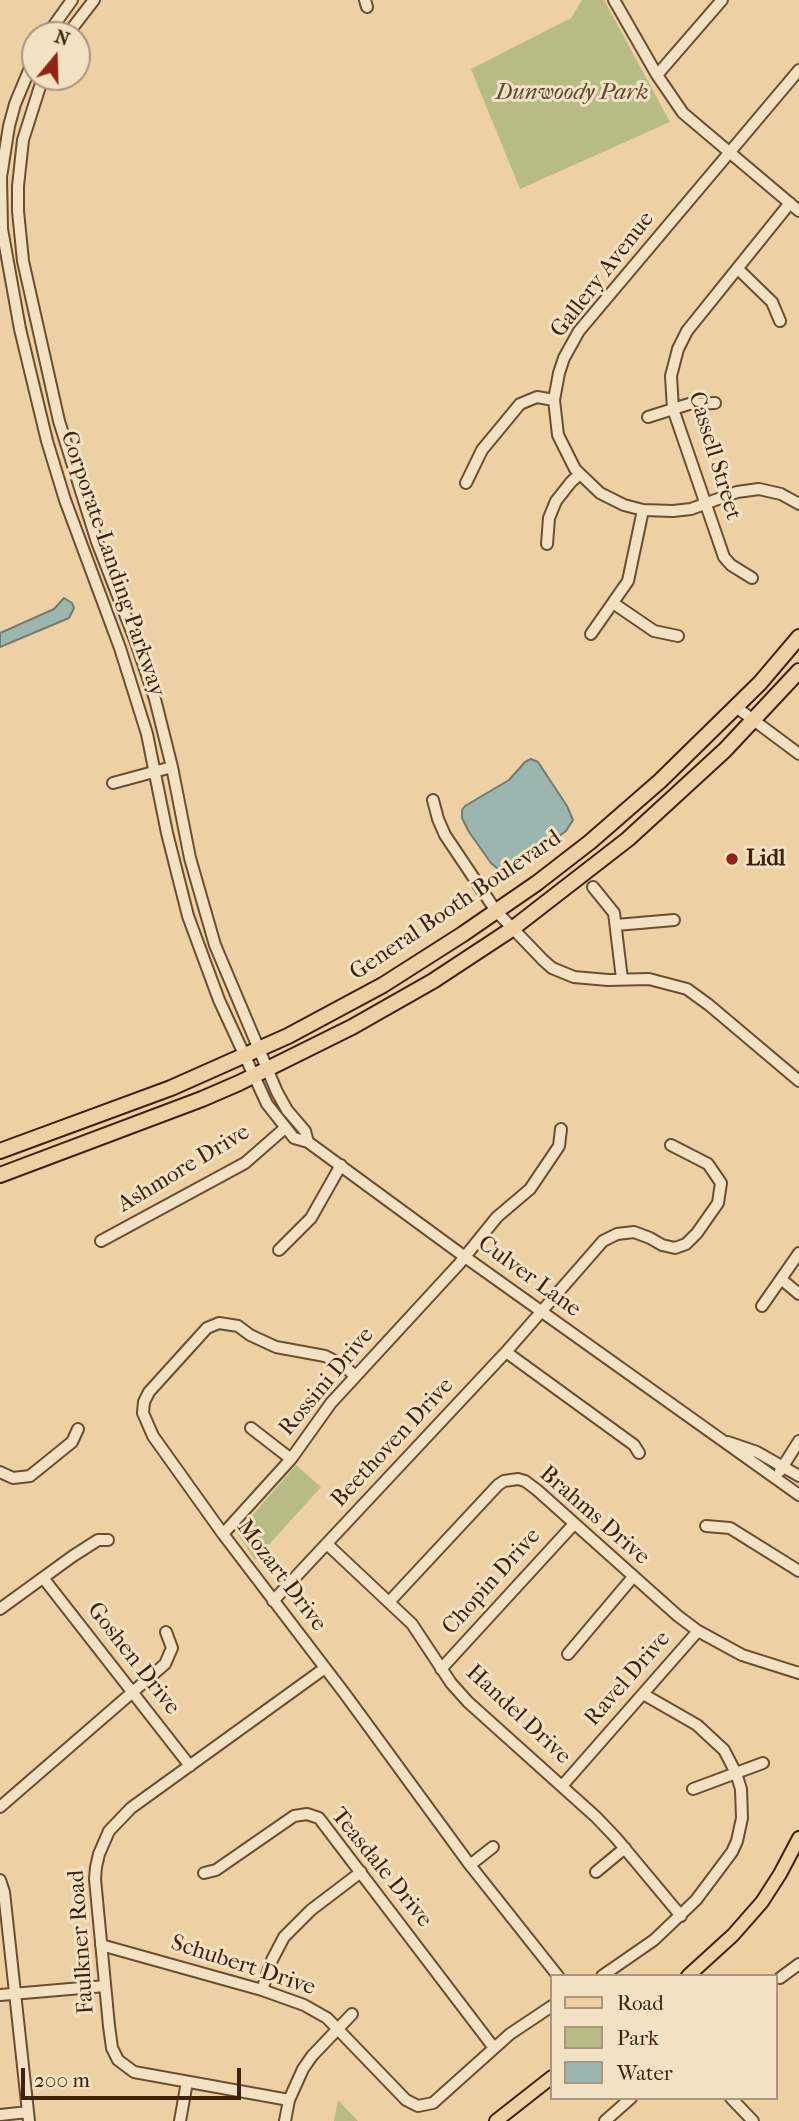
<!DOCTYPE html>
<style>
body{margin:0}
#map{position:relative;width:799px;height:2121px;overflow:hidden;background:#edd1a5;font-family:"IM FELL French Canon",serif}
canvas{display:block}
.legend{position:absolute;left:550px;top:1974px;width:228px;height:126px;box-sizing:border-box;background:#f3e1c4;border:2px solid #ab957c;margin:0;padding:9px 12px;list-style:none;font-size:21px;color:#3e220f}
.legend li{display:flex;align-items:center;gap:14px;height:35px}
.legend b{width:35px;border:2px solid #ab957c}
.north{position:absolute;left:21px;top:21px;width:70px;height:70px;box-sizing:border-box;background:#f3e1c4;border:2px solid #ab957c;border-radius:50%;rotate:19deg;font-size:19px;font-weight:700;line-height:28px;text-align:center;color:#3e220f}
.north::after{content:'';display:block;margin:auto;width:24px;height:32px;background:#8f2418;clip-path:polygon(50% 0,100% 100%,50% 72%,0 100%)}
.scale{position:absolute;left:21px;top:2068px;width:220px;height:32px;box-sizing:border-box;border:4px solid #3e220f;border-top:0;padding-left:9px;font-size:21px;line-height:24px;white-space:nowrap;color:#3e220f;-webkit-text-stroke:5px #f3e1c4;paint-order:stroke}
</style>
<div id="map">
<canvas width="799" height="2121"></canvas>
<ul class="legend">
<li><b style="height:9px;background:#edd1a5"></b>Road</li>
<li><b style="height:19px;background:#b9bb86"></b>Park</li>
<li><b style="height:19px;background:#9bb5af"></b>Water</li>
</ul>
<div class="north">N</div>
<div class="scale">200 m</div>
</div>
<script>
const g = document.querySelector('canvas').getContext('2d');
g.lineJoin = 'round';
function fillPath(path, color) {
  g.fillStyle = color;
  g.fill(path, 'evenodd');
}
function toPath(rows) {
  const path = new Path2D();
  for (const r of rows) {
    path.moveTo(r[0], r[1]);
    for (let i = 2; i < r.length; i += 2) path.lineTo(r[i], r[i + 1]);
  }
  return path;
}
function strokePath(path, color, width, dash) {
  g.strokeStyle = color;
  g.lineWidth = width;
  g.lineCap = dash ? 'butt' : 'round';
  g.setLineDash(dash || []);
  g.stroke(path);
}
function drawText(font, color, halo, rows, align = 'center') {
  g.font = font + ' "IM FELL French Canon",serif';
  g.lineWidth = 6;
  g.setLineDash([]);
  g.textBaseline = 'middle';
  g.strokeStyle = halo;
  g.fillStyle = color;
  for (const [text, x, y, turn = 0] of rows) {
    g.save();
    g.translate(x, y);
    g.rotate((+turn || 0) * Math.PI / 180);
    g.textAlign = isNaN(turn) ? turn : align;
    if (halo) g.strokeText(text, 0, 0);
    g.fillText(text, 0, 0);
    g.restore();
  }
}
fillPath(toPath([
 [582,0,604,0,670,122,520,189,471,69,571,18],
 [296,1465,321,1487,255,1560,237,1533],
 [338,2100,358,2121,334,2121]
]), '#b9bb86');
const water = toPath([
 [64,598,72,603,74,608,69,618,0,647,0,633,54,609,64,598],
 [531,759,538,762,567,806,573,820,566,831,512,870,499,870,491,863,469,832,462,818,462,810,465,806,509,780,525,762,531,759]
]);
fillPath(water, '#9bb5af');
strokePath(water, '#767a6f', 2);
const minor = toPath([
 [365,0,367,7],
 [614,0,657,75,683,113,799,211],
 [47,35,72,0],
 [67,35,94,0],
 [35,56,15,104,9,126,1,177,2,229,20,329,47,441,65,500,120,648,147,734,167,833,188,916,219,1000,267,1104,294,1138,308,1142,465,1257,799,1495],
 [799,70,579,331,564,358,559,373,554,400,558,435,575,469,600,493,624,505,643,510,673,511,691,509,737,492,759,489,781,494,799,504],
 [657,75,722,0],
 [43,77,23,140,18,186,18,211,23,261,59,421,97,542,137,645,155,699,172,767,190,858,215,945,277,1092,287,1110,305,1131,308,1142],
 [738,269,772,302,780,321],
 [648,417,689,404,715,403],
 [466,483,482,450,520,404,537,397,554,400],
 [547,544,549,518,556,501,571,482,580,474],
 [752,578,731,565,724,557,673,409,671,376,678,349,687,331,790,203],
 [613,603,654,631,678,636],
 [591,634,628,581,643,510],
 [736,707,799,754],
 [113,783,172,767],
 [433,800,438,819,445,835,496,911,543,960,552,968,574,977,608,980,649,979,687,989,709,1005,799,1081],
 [593,887,614,913,622,979],
 [616,925,674,920],
 [101,1241,245,1163,285,1128],
 [279,1250,311,1218,341,1165],
 [781,1279,799,1294],
 [762,1306,799,1253],
 [506,1352,634,1445,639,1453],
 [355,1376,343,1365,325,1356,276,1347,250,1335,238,1326,219,1323,207,1328,149,1392,144,1402,143,1413,153,1436,223,1534,345,1694,470,1865,558,1976],
 [251,1428,291,1459],
 [728,1442,757,1452,799,1476],
 [780,1471,799,1441],
 [0,1472,13,1478,30,1476,72,1442,78,1429],
 [706,1526,730,1528,799,1571],
 [223,1534,291,1459,331,1403,459,1264,497,1217,530,1189,559,1146,561,1129],
 [328,1545,412,1624,451,1683,468,1702,596,1817,616,1838,681,1916],
 [44,1579,190,1766],
 [273,1601,506,1352,603,1241,617,1234,634,1232,650,1238,662,1245,675,1248,686,1244,697,1233,718,1203,721,1183,708,1164,671,1145],
 [389,1602,498,1485,504,1481,518,1479,525,1481,537,1490,678,1616,698,1631,742,1655,799,1673],
 [0,1609,73,1556,98,1540,108,1540],
 [568,1654,633,1577],
 [441,1669,574,1524],
 [562,1786,698,1631],
 [693,1789,763,1763],
 [0,1807,165,1664,172,1648,166,1632],
 [470,1865,493,1847],
 [596,1872,625,1848],
 [204,1873,216,1870,294,1816,307,1814,319,1818,494,2048],
 [0,1880,4,1892,29,2121],
 [101,1945,262,1990,304,2005,327,2018,406,2100,418,2106,433,2103,510,2034,552,2006],
 [602,1976,654,1940,696,1900,732,1852,737,1841,742,1818,741,1789,736,1773,724,1750,697,1725,643,1694],
 [780,1978,799,1964],
 [262,1990,272,1960,284,1937,311,1910,361,1872],
 [0,1995,105,1986],
 [731,2098,753,2121],
 [289,2100,134,2072,118,2060,112,2048,109,2026,95,1879,96,1867,99,1854,109,1831,131,1808,325,1668],
 [0,2115,28,2112],
 [180,2121,187,2082],
 [285,2121,289,2100,303,2069,312,2056,352,2014],
 [605,2121,631,2098]
]);
const major = toPath([
 [688,1976,733,1935,762,1902,780,1874,799,1838],
 [496,2121,552,2077]
]);
const highway = toPath([
 [0,1151,171,1088,288,1036,383,985,463,934,537,883,590,842,660,781,760,683,799,637],
 [0,1175,202,1099,239,1083,352,1027,433,981,512,929,628,839,725,750,799,671]
]);
strokePath(minor, '#6a4e34', 14);
strokePath(major, '#3e220f', 16);
strokePath(highway, '#3e220f', 18);
strokePath(minor, '#f3e1c4', 10);
strokePath(major, '#edd1a5', 12);
strokePath(highway, '#edd1a5', 14);
for (const [x, y, r, color] of [
 [732,859,7,"#8f2418"]
]) {
  const dot = new Path2D();
  dot.arc(x, y, r, 0, 2 * Math.PI);
  g.fillStyle = color;
  g.fill(dot);
  strokePath(dot, '#f3e1c4', 2.5);
}
drawText('italic 23px', '#5d482d', '#f3e1c4', [
 ["Dunwoody Park",572,93]
]);
drawText('23px', '#3e220f', '#f3e1c4', [
 ["Gallery Avenue",603,275,-52],
 ["Cassell Street",714,456,73],
 ["Corporate Landing Parkway",112,564,71],
 ["General Booth Boulevard",456,906,-34],
 ["Ashmore Drive",184,1169,-31],
 ["Culver Lane",529,1277,36],
 ["Rossini Drive",327,1382,-50],
 ["Beethoven Drive",393,1443,-47],
 ["Brahms Drive",594,1516,41],
 ["Mozart Drive",281,1576,53],
 ["Chopin Drive",492,1582,-48],
 ["Goshen Drive",133,1659,52],
 ["Ravel Drive",628,1679,-49],
 ["Handel Drive",518,1715,43],
 ["Teasdale Drive",381,1868,51],
 ["Faulkner Road",82,1942,-94],
 ["Schubert Drive",243,1966,18]
]);
drawText('bold 23px', '#3e220f', '#f3e1c4', [
 ["Lidl",746,859]
], 'left');
</script>
